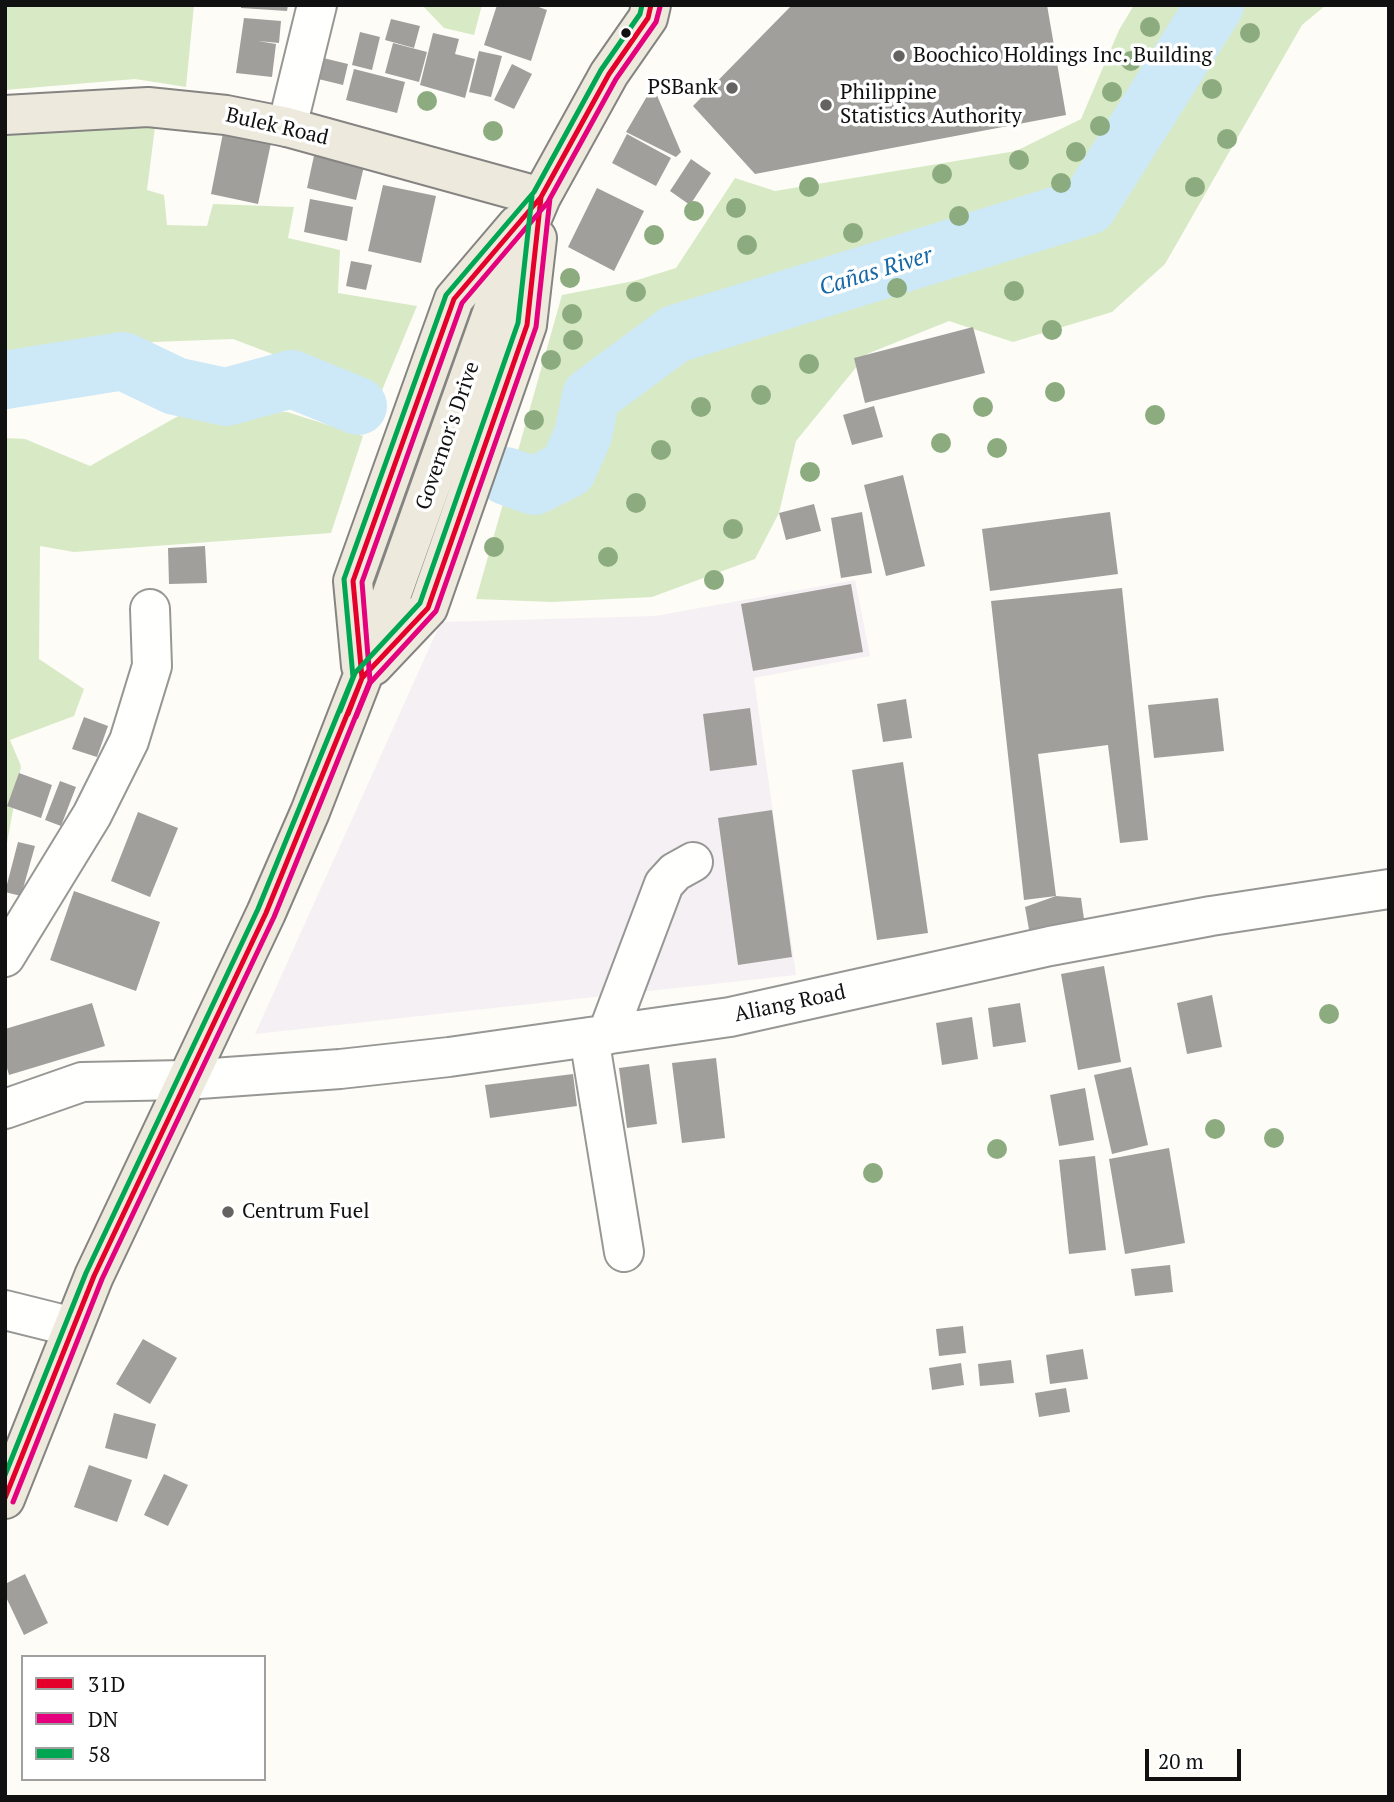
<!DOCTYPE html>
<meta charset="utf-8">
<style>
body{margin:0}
#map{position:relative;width:1394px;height:1802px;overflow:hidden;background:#fdfcf7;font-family:"PT Serif",serif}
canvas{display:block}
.frame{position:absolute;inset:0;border:7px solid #111;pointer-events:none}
.legend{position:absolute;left:21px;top:1655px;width:245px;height:126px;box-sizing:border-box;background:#fff;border:2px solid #a0a0a0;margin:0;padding:9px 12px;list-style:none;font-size:21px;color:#111}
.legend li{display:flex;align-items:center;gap:14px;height:35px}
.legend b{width:35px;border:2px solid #a0a0a0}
.scale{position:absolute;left:1145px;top:1749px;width:96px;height:32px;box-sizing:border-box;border:4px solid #111;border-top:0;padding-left:9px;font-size:21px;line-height:24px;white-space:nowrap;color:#111;-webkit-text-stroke:5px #fff;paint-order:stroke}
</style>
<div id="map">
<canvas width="1394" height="1802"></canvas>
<div class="frame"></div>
<ul class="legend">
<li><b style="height:9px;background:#e4002b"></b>31D</li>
<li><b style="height:9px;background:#e5007d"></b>DN</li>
<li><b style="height:9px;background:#00a651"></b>58</li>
</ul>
<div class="scale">20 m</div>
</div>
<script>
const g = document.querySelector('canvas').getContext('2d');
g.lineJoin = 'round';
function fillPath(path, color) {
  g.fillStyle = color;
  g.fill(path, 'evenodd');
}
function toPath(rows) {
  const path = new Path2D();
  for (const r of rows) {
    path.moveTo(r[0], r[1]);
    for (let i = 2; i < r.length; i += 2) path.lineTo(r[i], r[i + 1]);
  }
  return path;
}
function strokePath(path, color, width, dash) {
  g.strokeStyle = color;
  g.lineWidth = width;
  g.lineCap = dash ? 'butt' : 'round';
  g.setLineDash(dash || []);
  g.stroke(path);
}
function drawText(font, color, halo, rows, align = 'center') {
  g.font = font + ' "PT Serif",serif';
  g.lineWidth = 7;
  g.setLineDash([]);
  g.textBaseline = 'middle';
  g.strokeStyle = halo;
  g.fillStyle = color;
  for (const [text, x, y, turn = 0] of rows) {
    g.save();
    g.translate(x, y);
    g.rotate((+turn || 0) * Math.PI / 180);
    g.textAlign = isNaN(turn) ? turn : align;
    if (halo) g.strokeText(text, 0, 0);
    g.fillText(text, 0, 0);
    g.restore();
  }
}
fillPath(toPath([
 [855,580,870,656,754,678,796,975,255,1034,441,622,655,616]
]), '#f5f0f3');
fillPath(toPath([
 [5,5,194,5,186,87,135,79,5,90],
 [422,5,482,5,474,35,444,28],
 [1134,5,1326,5,1302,25,1165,264,1112,312,1013,342,949,321,867,354,796,441,779,513,755,559,652,597,552,602,476,599,562,295,634,281,676,268,735,178,775,191,1016,151,1081,119,1119,30],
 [155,127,147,190,164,195,167,225,207,226,213,204,294,207,288,238,340,250,338,293,417,306,380,395,233,339,153,342,5,362,5,134],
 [287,412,363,436,331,533,74,552,40,546,39,659,84,689,74,716,10,740,21,766,5,854,5,438,25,439,90,466,180,415]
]), '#d8eac5');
strokePath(toPath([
 [5,380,123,361,175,386,226,397,292,379,358,406],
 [506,476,534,486,568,469,583,435,591,396,675,334,1088,206,1215,5]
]), '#cde8f7', 58);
fillPath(toPath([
 [241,5,288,5,287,11,241,8],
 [497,5,533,5,547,10,531,61,484,45],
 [792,5,1047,5,1066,115,755,174,693,106],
 [244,18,281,21,279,43,258,41,276,44,272,77,236,73],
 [391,19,420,26,414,48,385,40],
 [360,32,380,37,372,70,352,65],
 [433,33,459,39,455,54,475,59,465,98,420,85],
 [393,43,427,52,419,82,385,73],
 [479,51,502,56,491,97,469,92],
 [311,55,348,64,343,85,306,76],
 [512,64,532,74,514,109,494,100],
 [354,69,405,82,397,113,346,100],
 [653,86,681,152,676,157,626,132],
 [223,133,271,143,258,204,211,194],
 [627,134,671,158,656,186,612,163],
 [315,151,365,162,356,200,307,188],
 [691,159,711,173,690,205,670,191],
 [383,185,436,196,421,263,368,251],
 [597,188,644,211,614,271,568,247],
 [310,199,353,207,347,241,304,232],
 [351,261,372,265,366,290,346,286],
 [973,327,985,373,865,403,854,358],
 [874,406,883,437,852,445,843,415],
 [903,475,925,566,886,576,864,485],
 [814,504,821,531,786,540,779,513],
 [862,512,872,573,841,578,831,518],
 [1110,512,1118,574,990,591,982,529],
 [205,546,207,583,169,584,168,548],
 [851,584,863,652,753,671,741,604],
 [1122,588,1148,840,1120,843,1108,745,1038,754,1056,896,1024,900,991,601],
 [1218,698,1224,751,1154,758,1148,705],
 [906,699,912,738,883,742,877,704],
 [750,708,757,765,710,771,703,714],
 [84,717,108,726,97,757,72,749],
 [903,762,928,933,877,940,852,770],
 [19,773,52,785,41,818,7,806],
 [60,781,76,787,61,826,45,820],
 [772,810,792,957,738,965,718,818],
 [138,812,178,828,150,897,111,881],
 [18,842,35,846,21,896,5,892],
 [74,891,160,922,136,991,50,960],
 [1056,896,1081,898,1085,926,1030,935,1025,907],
 [1104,966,1121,1062,1078,1070,1061,974],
 [1212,995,1222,1047,1187,1054,1177,1003],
 [92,1003,105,1046,9,1075,5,1061,5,1029],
 [1020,1003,1026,1042,993,1047,988,1008],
 [972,1017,978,1059,942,1065,936,1023],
 [716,1058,725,1138,682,1143,672,1063],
 [649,1064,657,1124,627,1128,619,1068],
 [1131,1067,1148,1145,1112,1154,1094,1075],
 [573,1074,577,1106,490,1118,485,1085],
 [1085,1088,1094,1140,1059,1146,1050,1095],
 [1169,1148,1185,1243,1125,1254,1109,1159],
 [1095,1156,1106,1250,1069,1254,1059,1160],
 [1170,1265,1173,1292,1135,1296,1131,1269],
 [963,1326,966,1353,939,1356,936,1329],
 [143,1339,177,1358,150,1404,116,1384],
 [1083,1349,1088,1379,1050,1384,1046,1355],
 [1011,1360,1014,1383,980,1386,978,1364],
 [961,1363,964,1385,932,1390,929,1368],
 [1066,1388,1070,1412,1039,1417,1035,1393],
 [114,1413,156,1424,147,1459,105,1448],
 [89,1465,132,1480,117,1522,74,1507],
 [164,1474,188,1485,168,1526,144,1515],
 [25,1574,48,1623,24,1635,5,1595,5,1584]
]), '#a19f9c');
const minor = toPath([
 [287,127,317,5],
 [5,957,92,815,129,741,152,666,150,609],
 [607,1035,664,884,675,872,693,862],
 [589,1037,624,1252],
 [5,1109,82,1082,185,1080,340,1069,449,1057,730,1017,1050,946,1211,916,1389,889],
 [5,1310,73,1327]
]);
const major = toPath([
 [5,115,148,107,226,115,287,127,541,197],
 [361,666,353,581,454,299,517,225],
 [373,666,428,608,527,325,537,238],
 [5,1499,94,1276,266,913,310,812,362,678,492,313,541,197,609,74,648,18,651,5]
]);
strokePath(minor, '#979795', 42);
strokePath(major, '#858482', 42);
strokePath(minor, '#fffffe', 38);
strokePath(major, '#ede9dc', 38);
strokePath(toPath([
 [348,714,362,678,428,608,527,325,541,197],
 [5,1498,94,1276,266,913,362,678,353,581,454,299,541,197,609,74,648,18,651,5]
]), '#e4002b', 5);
strokePath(toPath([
 [356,717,370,683,436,611,536,327,550,198],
 [13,1502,102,1279,274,917,370,681,362,582,462,303,548,202,616,79,656,22,660,7]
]), '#e5007d', 5);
strokePath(toPath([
 [340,711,355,673,420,603,518,323,532,196],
 [5,1475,86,1273,258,909,353,677,344,579,446,295,534,192,601,70,640,14,642,5]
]), '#00a651', 5);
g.fillStyle = '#8cac80';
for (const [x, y] of [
 [1150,27],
 [1250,33],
 [1131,61],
 [1212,89],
 [1112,92],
 [427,101],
 [1100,126],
 [493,131],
 [1227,139],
 [1076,152],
 [1019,160],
 [942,174],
 [1061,183],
 [809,187],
 [1195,187],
 [736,208],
 [694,211],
 [959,216],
 [853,233],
 [654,235],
 [747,245],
 [570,278],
 [897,288],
 [1014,291],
 [636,292],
 [572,314],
 [1052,330],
 [573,340],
 [551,360],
 [809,364],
 [1055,392],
 [761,395],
 [701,407],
 [983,407],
 [1155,415],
 [534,420],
 [941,443],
 [997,448],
 [661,450],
 [810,472],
 [636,503],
 [733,529],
 [494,547],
 [608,557],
 [714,580],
 [1329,1014],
 [1215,1129],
 [1274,1138],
 [997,1149],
 [873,1173]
]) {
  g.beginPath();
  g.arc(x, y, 10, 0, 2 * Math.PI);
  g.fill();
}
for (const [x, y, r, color] of [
 [626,33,6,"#111"],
 [899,56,7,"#646362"],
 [732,88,7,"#646362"],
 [826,105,7,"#646362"],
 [228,1212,7,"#646362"]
]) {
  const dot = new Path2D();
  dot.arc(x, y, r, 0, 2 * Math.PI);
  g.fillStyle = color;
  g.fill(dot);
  strokePath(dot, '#fff', 2.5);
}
drawText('21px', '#111', '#fff', [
 ["Boochico Holdings Inc. Building",913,56],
 ["PSBank",718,88,"right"],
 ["Philippine",840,93],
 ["Statistics Authority",840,117],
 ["Centrum Fuel",242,1212]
], 'left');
drawText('21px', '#111', '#fff', [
 ["Bulek Road",277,127,13],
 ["Governor's Drive",448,436,-71],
 ["Aliang Road",790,1004,-12]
]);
drawText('italic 23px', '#1768a6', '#fff', [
 ["Cañas River",876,272,-17]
]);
</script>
